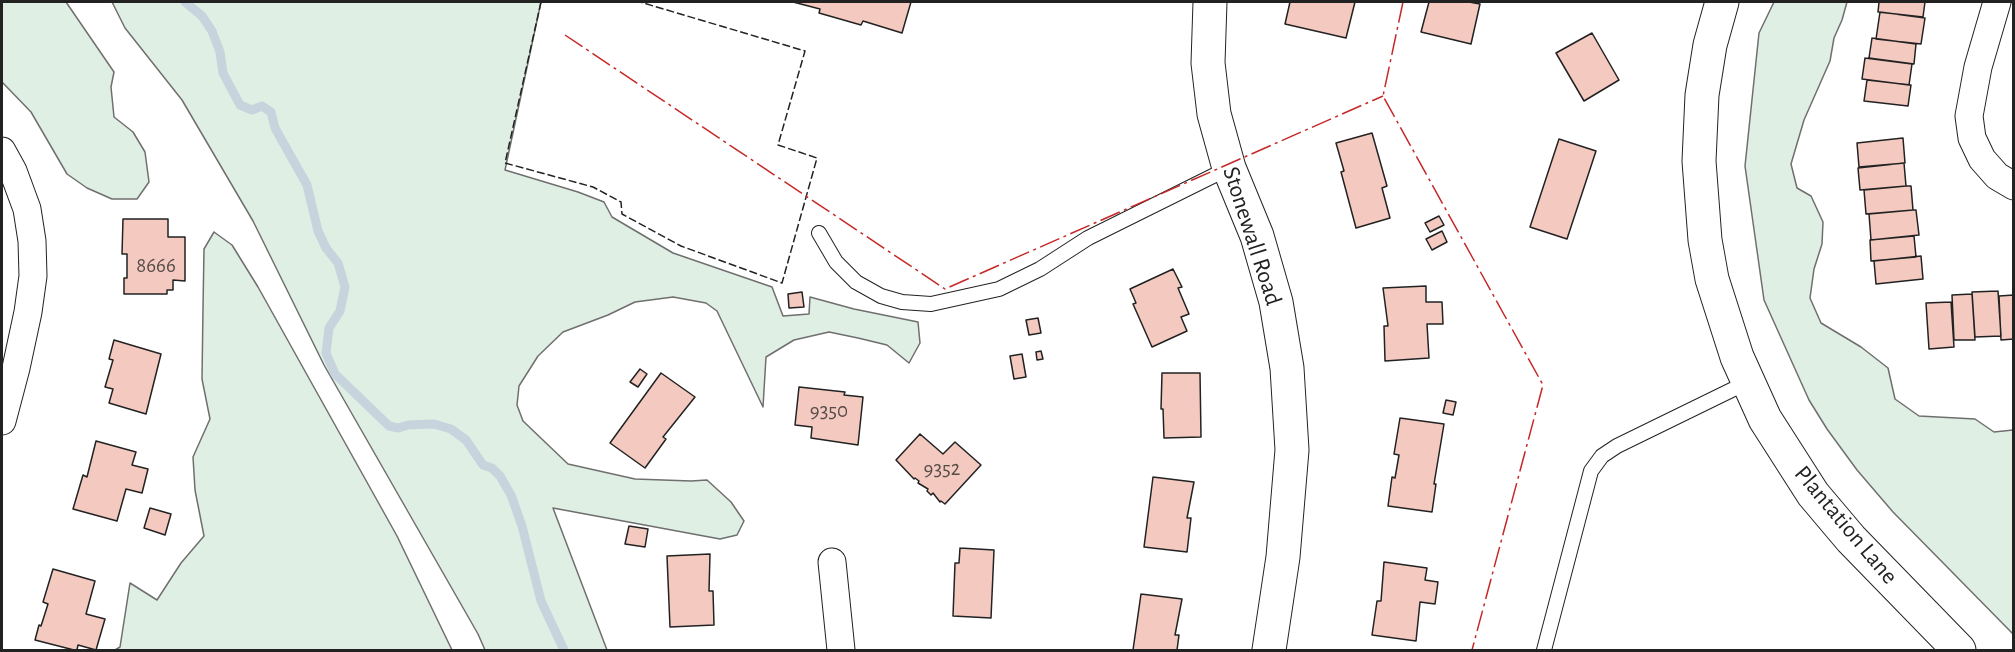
<!DOCTYPE html>
<style>
body{margin:0}
#map{position:relative;width:2015px;height:652px;overflow:hidden;background:#fff;font-family:"Alegreya Sans",sans-serif}
canvas{display:block}
.frame{position:absolute;inset:0;border:3px solid #222;pointer-events:none}
</style>
<div id="map">
<canvas width="2015" height="652"></canvas>
<div class="frame"></div>
</div>
<script>
const g = document.querySelector('canvas').getContext('2d');
g.lineJoin = 'round';
function fillPath(path, color) {
  g.fillStyle = color;
  g.fill(path, 'evenodd');
}
function toPath(rows) {
  const path = new Path2D();
  for (const r of rows) {
    path.moveTo(r[0], r[1]);
    for (let i = 2; i < r.length; i += 2) path.lineTo(r[i], r[i + 1]);
  }
  return path;
}
function strokePath(path, color, width, dash) {
  g.strokeStyle = color;
  g.lineWidth = width;
  g.lineCap = dash ? 'butt' : 'round';
  g.setLineDash(dash || []);
  g.stroke(path);
}
function drawText(font, color, halo, rows, align = 'center') {
  g.font = font + ' "Alegreya Sans",sans-serif';
  g.lineWidth = 4.5;
  g.setLineDash([]);
  g.textBaseline = 'middle';
  g.strokeStyle = halo;
  g.fillStyle = color;
  for (const [text, x, y, turn = 0] of rows) {
    g.save();
    g.translate(x, y);
    g.rotate((+turn || 0) * Math.PI / 180);
    g.textAlign = isNaN(turn) ? turn : align;
    if (halo) g.strokeText(text, 0, 0);
    g.fillText(text, 0, 0);
    g.restore();
  }
}
const green = toPath([
 [2,2,66,2,114,72,111,87,114,117,133,132,145,152,149,182,137,199,112,199,87,188,67,174,31,112,2,82,2,2],
 [112,2,541,2,505,170,578,192,604,202,612,217,673,253,772,287,783,316,809,314,810,297,854,309,918,322,920,343,909,363,887,345,858,338,829,332,794,340,766,357,763,407,717,311,706,303,673,297,635,302,608,315,563,332,538,356,519,386,517,405,523,421,568,464,635,479,691,481,707,480,731,502,744,521,737,535,720,539,553,508,607,650,485,650,478,634,324,365,253,221,182,100,125,28,112,2],
 [1774,2,1847,2,1842,20,1834,38,1830,61,1804,120,1791,164,1797,188,1811,196,1823,222,1822,244,1814,269,1810,298,1821,323,1861,347,1888,368,1895,399,1919,416,1975,419,1994,432,2013,430,2013,634,1893,512,1857,470,1827,429,1809,400,1764,300,1745,166,1759,33,1774,2],
 [214,232,232,245,258,287,397,536,452,650,115,650,120,647,130,583,157,600,181,563,204,536,195,490,193,457,210,419,202,379,203,308,204,249,214,232]
]);
fillPath(green, '#e0efe3');
strokePath(green, '#6f6f6f', 1.5);
strokePath(toPath([
 [185,2,202,16,212,31,220,52,223,73,240,105,252,110,262,106,271,112,275,128,307,185,318,231,326,248,338,263,345,287,340,311,329,328,326,353,335,374,389,426,398,428,408,425,434,424,451,429,466,440,483,465,492,468,500,476,511,495,522,526,541,601,564,650]
]), '#c7d3dd', 9);
const building = toPath([
 [793,2,911,2,902,33,863,21,861,25,819,13,820,9,793,2],
 [1290,2,1355,2,1346,38,1285,24,1290,2],
 [1429,2,1469,2,1480,4,1471,44,1421,32,1429,2],
 [1879,2,1925,2,1923,17,1878,12,1879,2],
 [1880,12,1925,18,1921,44,1876,39,1880,12],
 [1592,33,1619,80,1584,101,1556,53,1592,33],
 [1872,38,1916,44,1914,64,1869,58,1872,38],
 [1865,58,1912,64,1909,85,1862,79,1865,58],
 [1867,80,1911,85,1908,106,1864,101,1867,80],
 [1372,133,1387,186,1382,188,1390,218,1356,228,1341,172,1344,171,1336,143,1372,133],
 [1903,138,1905,163,1859,167,1857,143,1903,138],
 [1559,139,1596,151,1567,239,1530,227,1559,139],
 [1904,163,1906,186,1860,190,1858,168,1904,163],
 [1906,186,1911,186,1913,210,1866,214,1864,190,1906,186],
 [1913,210,1916,210,1919,235,1871,240,1869,214,1913,210],
 [1439,216,1444,225,1430,232,1425,223,1439,216],
 [123,219,168,219,168,237,185,237,185,281,173,280,173,290,167,290,167,294,124,294,124,278,127,278,127,254,122,254,123,219],
 [1442,231,1447,242,1432,250,1426,239,1442,231],
 [1914,236,1916,257,1871,261,1870,240,1914,236],
 [1921,256,1923,279,1876,284,1874,261,1921,256],
 [1173,269,1182,287,1178,288,1189,314,1181,317,1187,331,1152,347,1133,304,1136,303,1130,289,1173,269],
 [1426,286,1426,302,1442,302,1443,324,1427,324,1429,358,1385,361,1384,326,1388,326,1383,288,1426,286],
 [1998,291,2001,336,1975,337,1972,292,1998,291],
 [802,292,804,307,789,308,788,294,802,292],
 [1972,294,1975,340,1954,340,1952,295,1972,294],
 [2014,295,2014,339,2001,340,1999,296,2014,295],
 [1951,302,1954,347,1929,349,1926,303,1951,302],
 [1038,318,1041,333,1029,335,1026,320,1038,318],
 [114,340,161,354,146,414,109,403,113,389,105,387,113,360,109,359,114,340],
 [1041,351,1043,359,1037,360,1036,352,1041,351],
 [1022,354,1026,377,1014,379,1010,356,1022,354],
 [640,369,647,374,638,387,630,382,640,369],
 [661,373,695,397,663,437,666,439,645,468,610,443,661,373],
 [1162,373,1200,373,1201,437,1164,438,1163,409,1161,409,1162,373],
 [799,387,845,392,844,395,863,397,858,445,811,438,812,427,795,425,799,387],
 [1446,400,1456,402,1453,415,1443,413,1446,400],
 [1400,418,1444,424,1434,484,1436,484,1432,512,1388,506,1392,477,1395,478,1399,455,1394,454,1400,418],
 [920,434,943,454,955,442,981,465,945,504,941,501,940,502,933,493,931,495,927,491,928,489,918,483,919,481,915,478,914,479,896,460,920,434],
 [96,441,136,452,132,465,148,469,142,493,126,489,117,521,73,509,83,475,87,477,96,441],
 [1153,477,1194,482,1187,518,1191,518,1187,552,1144,547,1153,477],
 [150,508,171,514,165,535,144,528,150,508],
 [629,526,648,529,645,547,625,544,629,526],
 [960,548,994,550,991,618,953,616,955,563,959,563,960,548],
 [710,554,709,591,713,591,714,625,670,627,667,556,710,554],
 [1384,562,1427,568,1425,580,1438,582,1435,604,1420,602,1416,641,1372,635,1377,601,1381,601,1384,562],
 [53,569,95,581,86,614,105,619,96,650,78,645,77,650,74,650,35,640,39,625,41,626,48,604,43,602,53,569],
 [1141,594,1182,599,1175,635,1179,635,1177,650,1133,650,1141,594]
]);
fillPath(building, '#f3c9c0');
strokePath(building, '#222', 1.5);
const service = toPath([
 [819,233,836,262,856,282,881,296,902,302,931,304,999,289,1040,269,1088,238,1229,168],
 [1544,650,1591,471,1602,456,1617,446,1748,382]
]);
const minor = toPath([
 [1997,2,1978,67,1969,116,1972,138,1982,159,1997,176,2014,186],
 [2,151,13,171,27,209,32,241,33,276,28,312,16,368,2,421],
 [832,562,841,650]
]);
const tertiary = toPath([
 [1210,2,1208,63,1214,114,1229,168,1257,236,1276,302,1287,368,1292,450,1283,557,1269,650],
 [1722,2,1710,45,1702,95,1699,161,1705,240,1712,279,1737,357,1765,419,1813,494,1851,539,1959,650]
]);
strokePath(service, '#222', 16);
strokePath(minor, '#222', 29);
strokePath(tertiary, '#222', 35);
strokePath(service, '#fff', 14);
strokePath(minor, '#fff', 27);
strokePath(tertiary, '#fff', 33);
strokePath(toPath([
 [541,2,505,163,593,187,621,202,622,214,681,246,782,283,817,158,778,145,805,51,640,2]
]), '#222', 1.5, [8, 3]);
strokePath(toPath([
 [1403,2,1383,96,1543,385,1472,650],
 [565,35,945,289,1383,96]
]), '#c62828', 1.5, [21, 4.5, 3, 4.5]);
drawText('21px', '#564c4a', null, [
 ["8666",156,266],
 ["9350",829,411],
 ["9352",942,469]
]);
drawText('24px', '#222', '#fff', [
 ["Stonewall Road",1252,236,72],
 ["Plantation Lane",1846,525,50]
]);
</script>
